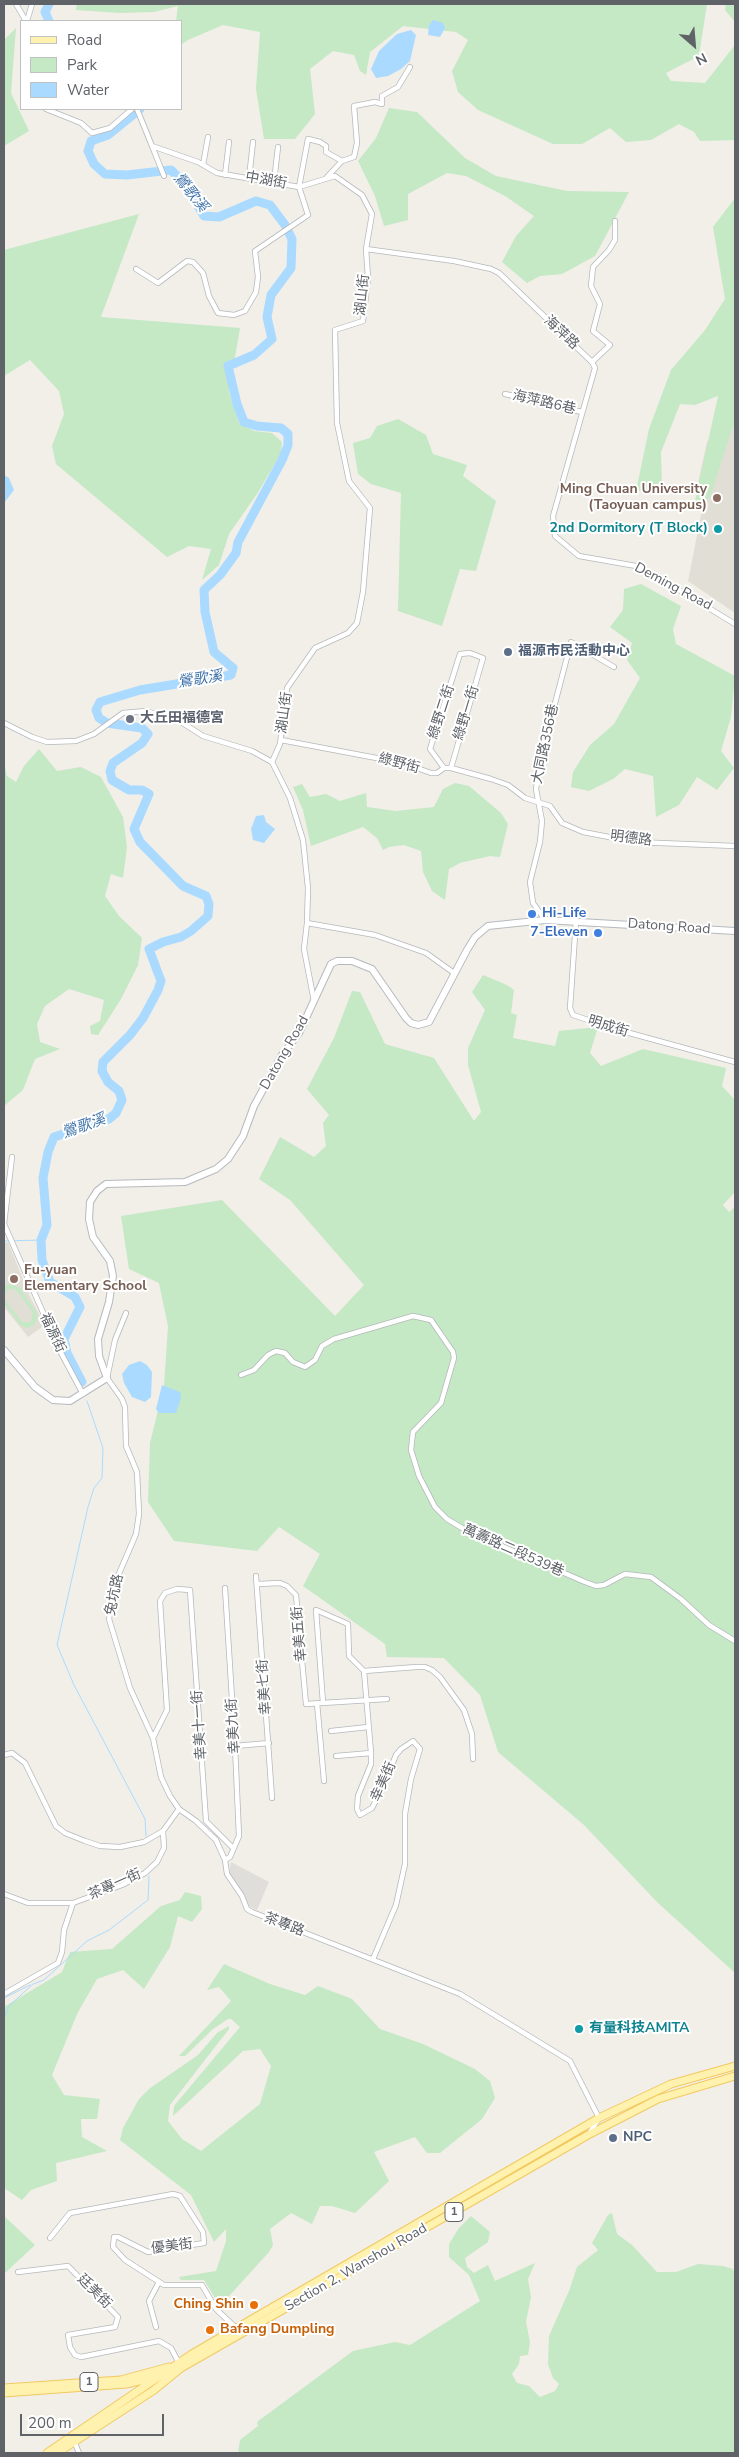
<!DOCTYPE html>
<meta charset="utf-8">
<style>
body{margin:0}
#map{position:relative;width:739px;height:2457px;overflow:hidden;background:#f1efe8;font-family:"Nunito Sans",sans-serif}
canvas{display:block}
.frame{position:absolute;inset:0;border:5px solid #5f6368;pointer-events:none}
.legend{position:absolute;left:20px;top:20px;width:162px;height:90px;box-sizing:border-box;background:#fff;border:1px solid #bfc1c3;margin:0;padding:6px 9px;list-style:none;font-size:15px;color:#5f6368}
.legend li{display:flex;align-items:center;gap:10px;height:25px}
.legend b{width:25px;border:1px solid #bfc1c3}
.north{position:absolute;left:669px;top:20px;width:50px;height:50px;-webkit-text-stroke:4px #fff;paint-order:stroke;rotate:153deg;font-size:14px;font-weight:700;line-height:20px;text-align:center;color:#5f6368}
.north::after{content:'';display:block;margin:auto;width:18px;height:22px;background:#5f6368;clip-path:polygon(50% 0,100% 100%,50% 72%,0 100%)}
.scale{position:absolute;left:20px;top:2414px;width:144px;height:22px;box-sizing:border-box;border:2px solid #5f6368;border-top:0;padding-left:6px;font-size:15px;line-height:18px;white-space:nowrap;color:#5f6368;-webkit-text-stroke:4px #fff;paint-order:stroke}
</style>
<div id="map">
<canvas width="739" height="2457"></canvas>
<div class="frame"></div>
<ul class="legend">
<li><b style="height:6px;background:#fff2af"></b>Road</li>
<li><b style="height:14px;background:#c5e8c5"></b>Park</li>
<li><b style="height:14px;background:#aadaff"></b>Water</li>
</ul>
<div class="north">N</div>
<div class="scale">200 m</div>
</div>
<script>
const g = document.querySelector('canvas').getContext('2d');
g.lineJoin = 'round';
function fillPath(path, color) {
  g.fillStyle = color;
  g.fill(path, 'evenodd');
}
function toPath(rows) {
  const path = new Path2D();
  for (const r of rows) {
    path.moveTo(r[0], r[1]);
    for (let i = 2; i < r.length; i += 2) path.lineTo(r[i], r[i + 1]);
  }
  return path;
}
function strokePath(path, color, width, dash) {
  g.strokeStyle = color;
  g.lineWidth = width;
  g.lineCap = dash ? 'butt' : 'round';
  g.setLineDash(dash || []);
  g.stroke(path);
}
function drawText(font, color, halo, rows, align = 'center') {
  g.font = font + ' "Nunito Sans","Noto Sans TC",sans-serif';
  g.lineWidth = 4;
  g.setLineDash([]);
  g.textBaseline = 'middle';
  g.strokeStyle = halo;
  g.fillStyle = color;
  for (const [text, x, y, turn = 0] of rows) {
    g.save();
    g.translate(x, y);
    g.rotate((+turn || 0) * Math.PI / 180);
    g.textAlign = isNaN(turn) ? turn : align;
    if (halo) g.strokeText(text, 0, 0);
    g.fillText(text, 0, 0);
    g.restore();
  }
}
fillPath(toPath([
 [231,1862,269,1882,257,1910,249,1906,231,1878,229,1873]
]), '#e0deda');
fillPath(toPath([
 [735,396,735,613,688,581,702,510,697,487,707,442],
 [8,1242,29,1295,45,1325,28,1337,4,1307,4,1243]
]), '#e1ded6');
fillPath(toPath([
 [77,4,707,4,699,56,666,73,671,81,705,83,735,45,735,140,700,141,694,132,679,124,651,140,626,142,610,128,582,144,553,144,478,110,458,92,452,71,468,40,456,32,403,26,370,52,366,75,360,71,354,55,333,51,310,69,315,114,295,139,264,139,256,89,260,32,223,25,188,40,181,45,181,21,176,21,178,6,154,12,119,13,76,10],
 [726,4,735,4,735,22,725,10],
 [16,28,11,93,29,131,4,146,4,40],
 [389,108,417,112,465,158,496,176,567,191,629,192,595,256,562,274,540,276,527,283,502,262,516,236,534,216,505,196,466,176,447,173,408,194,408,220,384,226,375,196,358,161,376,138],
 [735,198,735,424,732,429,710,497,693,510,718,396,695,405,680,404,661,452,662,489,636,491,649,429,671,370,705,330,725,299,713,227],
 [139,214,101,317,240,328,229,392,239,423,254,431,272,433,282,442,281,453,257,494,229,534,219,565,202,580,211,549,189,546,167,557,56,464,52,446,64,414,59,391,30,360,4,376,4,250],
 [398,419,426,435,433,454,467,465,463,476,496,501,476,571,460,569,442,626,398,611,401,493,371,484,358,474,353,443,370,438,377,426],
 [641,584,681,606,673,629,676,644,735,676,731,717,721,751,734,768,717,790,697,777,679,805,656,817,653,776,625,769,613,779,589,791,571,787,573,772,590,745,614,724,640,678,627,660,632,643,610,627,623,610,624,589],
 [39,749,57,771,81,767,101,777,123,817,127,847,123,878,111,874,105,896,119,916,142,938,138,965,121,999,98,1035,91,1034,90,1026,100,1021,104,1000,69,989,45,1006,37,1024,40,1042,60,1049,35,1059,23,1090,4,1106,4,768,5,767,7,776,16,782,24,766],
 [455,783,469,786,501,813,508,824,500,857,490,856,460,863,449,869,445,900,432,891,423,872,421,851,404,845,389,847,383,850,377,838,363,827,311,846,303,810,293,787,302,784,310,797,326,794,340,801,366,793,367,807,396,811,434,807,443,789],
 [483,975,507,985,514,990,511,1013,517,1015,513,1038,555,1046,559,1031,598,1027,590,1053,601,1066,643,1049,726,1068,722,1086,735,1100,735,1192,723,1205,729,1212,735,1207,735,1973,657,1902,584,1825,498,1752,480,1695,444,1658,387,1657,385,1644,303,1586,320,1554,279,1527,257,1551,174,1541,148,1502,150,1443,164,1386,168,1326,159,1283,129,1269,121,1216,222,1200,335,1316,364,1285,290,1200,259,1179,280,1137,314,1157,326,1146,323,1123,329,1115,307,1089,334,1038,352,991,360,992,385,1044,434,1058,474,1121,481,1112,468,1065,468,1048,485,1010,472,992],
 [10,1284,20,1288,37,1313,37,1320,33,1326,26,1328,20,1325,4,1303,4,1287],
 [10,1288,17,1291,33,1313,31,1322,22,1322,5,1300,5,1293],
 [185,1892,201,1896,202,1909,192,1922,178,1916,170,1947,144,1989,123,1970,97,1979,78,2012,52,2075,64,2095,100,2099,97,2119,81,2119,82,2137,107,2151,56,2163,57,2181,31,2190,22,2200,4,2188,4,2007,62,1972,70,1952,112,1949,161,1906,180,1900],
 [224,1964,270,1984,305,1995,318,1986,352,1999,380,2029,423,2044,475,2069,490,2081,495,2098,482,2119,440,2153,427,2153,415,2137,374,2152,389,2181,355,2213,332,2206,320,2206,312,2224,291,2213,270,2229,273,2245,269,2252,220,2306,204,2280,181,2280,179,2277,216,2271,226,2241,226,2229,214,2242,191,2195,120,2140,123,2128,139,2099,149,2089,198,2055,217,2033,229,2026,229,2029,170,2105,168,2121,182,2139,201,2151,260,2104,271,2066,260,2049,243,2051,173,2116,174,2106,240,2027,231,2019,228,2019,213,2029,185,2056,179,2056,231,2001,219,1987,207,1990],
 [612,2213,617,2234,632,2245,657,2272,676,2272,698,2264,723,2266,733,2269,735,2274,735,2453,238,2453,240,2440,258,2426,257,2422,353,2351,395,2342,410,2345,480,2301,469,2275,449,2257,449,2244,459,2228,471,2216,490,2232,488,2242,465,2258,467,2267,474,2273,488,2265,495,2281,535,2263,528,2279,531,2297,526,2322,530,2342,528,2355,520,2356,519,2364,512,2374,517,2383,529,2386,540,2397,555,2391,559,2384,553,2378,548,2364,549,2336,569,2291,577,2267,598,2250,592,2243,608,2215],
 [4,2216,35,2245,4,2274]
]), '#c5e8c5');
fillPath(toPath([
 [433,20,443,23,445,28,440,37,428,35,429,25],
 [411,30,416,35,410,61,401,69,388,76,376,78,371,69,379,51,397,34],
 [4,475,9,478,14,490,4,503],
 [264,815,266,822,275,829,264,843,253,840,251,829,256,816],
 [140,1361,147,1365,152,1372,151,1397,145,1402,132,1397,124,1383,122,1374,129,1365],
 [162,1385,180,1392,181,1398,176,1413,159,1413,156,1409]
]), '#aadaff');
strokePath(toPath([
 [4,1241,41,1240],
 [87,1401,103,1448,102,1478,94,1488,88,1507,57,1645,74,1685,145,1819,146,1836],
 [4,1998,30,1985],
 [4,2018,9,2006,33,1984,44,1980,87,1941,109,1930,148,1900,149,1876]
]), '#aadaff', 1);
strokePath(toPath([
 [49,21,45,12,49,4],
 [82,1382,67,1353,64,1339,80,1307,75,1297,50,1282,42,1260,41,1240,47,1225,43,1178,48,1152,54,1137,109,1119,116,1113,122,1100,119,1091,108,1082,102,1071,103,1062,130,1035,143,1018,158,990,161,981,149,949,163,942,181,937,191,931,208,916,209,904,206,896,183,886,140,842,134,829,149,794,142,790,129,790,112,780,110,771,113,763,142,743,148,734,142,728,107,723,99,718,96,710,100,702,140,690,231,675,233,668,214,652,205,612,204,590,220,575,236,553,238,542,283,458,288,445,288,434,281,428,257,426,244,422,237,404,228,366,254,355,272,339,267,317,271,295,291,268,292,239,285,225,270,205,256,201,219,217,204,216,185,184,171,170,127,175,105,174,94,164,88,151,91,141,108,135,140,109]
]), '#aadaff', 9);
const street = toPath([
 [16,4,26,21],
 [27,21,32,4],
 [46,109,81,123,92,133,110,128,132,109],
 [137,109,152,146,198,162,217,173,299,187,335,176,362,195,372,214,366,249,368,278,363,321,335,330,337,423,349,481,370,508,363,592,357,623,348,633,315,648,287,688,280,744,272,762,290,798,303,840,308,888,307,923,375,935,426,953,454,973],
 [152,146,164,176],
 [203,165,208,137],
 [225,175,229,142],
 [327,177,342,161,354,157,357,143,354,106,375,102,382,104,382,96,398,87,410,67],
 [249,178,253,142],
 [274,182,278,147],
 [366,249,454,261,491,269,499,273,592,362,595,368,553,516,555,536,579,556,636,566,653,574,735,624],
 [136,269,158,283,187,261,193,262,203,273,209,296,218,313,234,315,245,311,256,292,258,277,255,251,308,215,299,187,308,139,320,142,326,146,326,152,342,161],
 [592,362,610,345,593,331,600,304,591,286,593,267,609,250,615,240,615,221],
 [505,394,582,412],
 [4,723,32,737,47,742,76,741,94,734,123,713,146,711,181,722,203,736,252,751,272,762],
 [281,740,403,763,431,773,437,773,444,768,451,768,491,779,508,785,525,798,550,806,562,823,583,832,635,842,735,846],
 [444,768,430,749,460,654,470,653,483,658,451,768],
 [545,920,533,903,530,882,540,842,542,821,536,789,541,757,571,642,614,667],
 [576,921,570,1008,573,1015,615,1029,735,1062],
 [307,923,304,949,314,1001],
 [12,1157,4,1224,60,1351,83,1394],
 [126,1313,115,1340,107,1378,122,1399,125,1407,126,1446,137,1472,139,1514,136,1534,115,1583,109,1619,130,1688,153,1738,161,1777,170,1796,179,1809,196,1821,216,1840,225,1860,227,1874,242,1896,247,1909,252,1912,460,1994,570,2061,599,2118,589,2134],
 [241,1375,254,1370,268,1355,276,1351,285,1353,293,1362,305,1367,315,1360,322,1346,334,1339,413,1316,431,1320,453,1352,454,1358,441,1403,413,1432,411,1450,419,1476,435,1507,447,1519,467,1531,585,1582,596,1586,604,1585,625,1574,651,1577,681,1599,709,1625,735,1641],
 [256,1576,272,1798],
 [258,1584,280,1583,287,1586,296,1595,306,1704,387,1699],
 [225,1588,235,1746,239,1836,230,1857,225,1860],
 [364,1671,371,1753,371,1764,358,1796,357,1809,360,1815,372,1808,383,1787,396,1755,401,1749,413,1741,420,1749,411,1779,405,1814,405,1864,396,1905,373,1959],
 [364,1671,416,1667,425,1667,432,1670,440,1677,464,1710,472,1734,473,1759],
 [317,1703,324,1781],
 [323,1703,316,1610,348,1624,349,1656,364,1671],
 [331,1731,368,1727],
 [153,1738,167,1710,160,1601,165,1593,177,1589,190,1590,206,1821,233,1848],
 [235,1746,269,1743],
 [4,1755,12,1753,25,1763,56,1826,65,1833,85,1841,100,1846,120,1847,144,1842,163,1831,179,1809],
 [336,1756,371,1753],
 [4,1894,28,1903,73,1903,122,1885,145,1873,157,1862,164,1848,163,1831],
 [4,1994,58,1963,62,1952,64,1930,73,1903],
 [50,2238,70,2213,173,2194,180,2196,203,2232,204,2243,148,2252,118,2237,114,2237,113,2247,125,2260,164,2285,202,2285,216,2309,236,2328],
 [18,2272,68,2266,118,2317,115,2327,68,2335,70,2347,75,2355,81,2357,159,2341,171,2348,180,2365],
 [156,2327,149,2301,159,2282],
 [74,2441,79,2453]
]);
const secondary = toPath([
 [4,1350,35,1387,53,1400,70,1401,107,1378,99,1356,98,1339,109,1302,113,1276,110,1261,93,1237,89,1219,90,1202,97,1191,106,1184,185,1182,216,1169,228,1159,243,1136,254,1106,282,1055,299,1033,331,964,337,961,352,961,372,969,406,1018,411,1023,418,1025,429,1022,467,950,475,937,488,926,545,920,735,931]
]);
const primary = toPath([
 [4,2388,121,2380,169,2367],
 [4,2393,126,2384,156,2377],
 [47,2453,192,2354,599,2118,671,2084,735,2066],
 [57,2453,154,2390,181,2368,588,2135,658,2099,735,2076]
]);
strokePath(street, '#b5b8bc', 6);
strokePath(secondary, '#b6babf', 8);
strokePath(primary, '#f2c960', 9);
strokePath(street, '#fff', 4.5);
strokePath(secondary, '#fff', 6);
strokePath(primary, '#fff2af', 7);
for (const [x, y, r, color] of [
 [717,498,5,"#8d6e63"],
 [718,529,5,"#0f9aa8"],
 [508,652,5,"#5c6f8a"],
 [130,719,5,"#6b7280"],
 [532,914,5,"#3f7fe0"],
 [598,933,5,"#3f7fe0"],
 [14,1279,5,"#8d6e63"],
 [579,2029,5,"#0f9aa8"],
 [613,2138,5,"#5c6f8a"],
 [254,2305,5,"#e8710a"],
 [210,2330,5,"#e8710a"]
]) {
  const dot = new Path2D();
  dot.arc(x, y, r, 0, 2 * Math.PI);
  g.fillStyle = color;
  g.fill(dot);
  strokePath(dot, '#fff', 2);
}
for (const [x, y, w] of [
 [454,2212,18],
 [89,2382,18]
]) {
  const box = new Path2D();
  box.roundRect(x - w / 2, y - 9.5, w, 19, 4);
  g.fillStyle = '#fff';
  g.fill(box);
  strokePath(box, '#5f6368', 1);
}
drawText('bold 12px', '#5f6368', null, [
 ["1",454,2212],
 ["1",89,2382]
]);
drawText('14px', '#5f6368', '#fff', [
 ["中湖街",266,181,10],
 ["湖山街",363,295,-84],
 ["海萍路",561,333,43],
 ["海萍路6巷",544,403,13],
 ["Deming Road",673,587,28],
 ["綠野二街",442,712,-72],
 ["湖山街",285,713,-82],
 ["綠野一街",467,713,-73],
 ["大同路356巷",546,744,-78],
 ["綠野街",399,764,15],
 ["明德路",631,839,7],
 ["Datong Road",669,927,4],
 ["明成街",608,1027,17],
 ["Datong Road",285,1053,-60],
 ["福源街",52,1333,65],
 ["萬壽路二段539巷",513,1551,24],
 ["兔坑路",115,1595,-78],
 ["幸美五街",300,1634,-95],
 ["幸美七街",265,1687,-94],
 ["幸美十一街",200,1725,-94],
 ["幸美九街",234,1726,-94],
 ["幸美街",384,1782,-66],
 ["茶專一街",115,1885,-24],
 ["茶專路",284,1925,21],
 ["優美街",172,2247,-7],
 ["Section 2, Wanshou Road",356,2268,-30],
 ["廷美街",94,2292,45]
]);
drawText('bold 14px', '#785e54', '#fff', [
 ["Ming Chuan University",707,490],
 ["(Taoyuan campus)",707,506],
 ["Fu-yuan",24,1271,"left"],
 ["Elementary School",24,1287,"left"]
], 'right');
drawText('bold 14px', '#0d838f', '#fff', [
 ["2nd Dormitory (T Block)",708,529],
 ["有量科技AMITA",589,2029,"left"]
], 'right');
drawText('bold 14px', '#4e5e75', '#fff', [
 ["福源市民活動中心",518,652],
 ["NPC",623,2138]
], 'left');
drawText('bold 14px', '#5b616d', '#fff', [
 ["大丘田福德宮",140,719]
], 'left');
drawText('bold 14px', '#366cbe', '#fff', [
 ["Hi-Life",542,914],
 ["7-Eleven",588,933,"right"]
], 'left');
drawText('bold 14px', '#c56008', '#fff', [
 ["Ching Shin",244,2305],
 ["Bafang Dumpling",220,2330,"left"]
], 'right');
drawText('italic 15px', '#4174aa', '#fff', [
 ["鶯歌溪",190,193,51],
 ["鶯歌溪",200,680,-9],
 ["鶯歌溪",84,1127,-20]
]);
</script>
